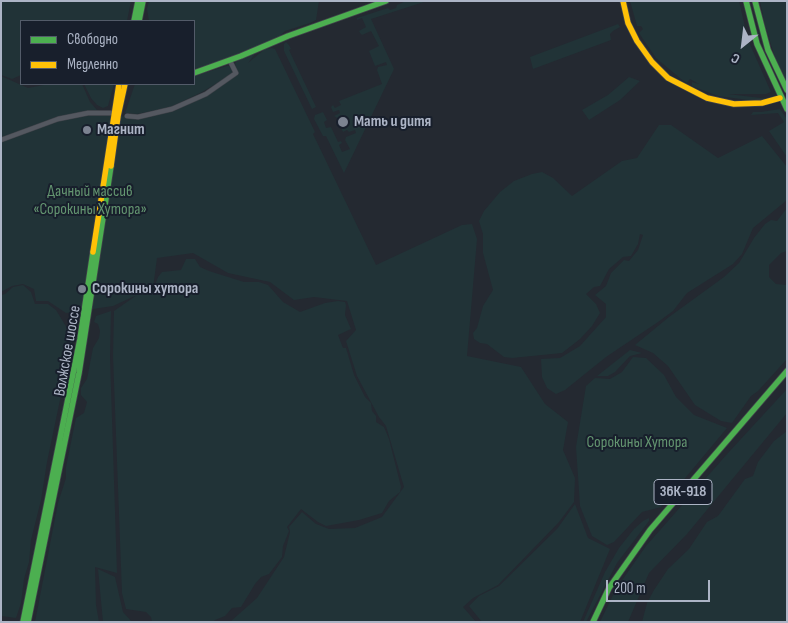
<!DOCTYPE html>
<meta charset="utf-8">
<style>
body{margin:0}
#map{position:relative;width:788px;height:623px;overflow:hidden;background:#242931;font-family:"Sofia Sans Condensed",sans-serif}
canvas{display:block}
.frame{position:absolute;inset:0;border:2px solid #acb4c5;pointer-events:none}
.legend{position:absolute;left:20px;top:20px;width:175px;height:65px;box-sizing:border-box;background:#181f2c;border:1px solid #535b69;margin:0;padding:6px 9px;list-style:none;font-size:15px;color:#acb4c5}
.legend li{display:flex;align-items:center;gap:10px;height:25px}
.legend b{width:25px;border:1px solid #535b69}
.north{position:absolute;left:718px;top:20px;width:50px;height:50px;-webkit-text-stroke:4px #181f2c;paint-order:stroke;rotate:209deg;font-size:14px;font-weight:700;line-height:20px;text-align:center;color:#acb4c5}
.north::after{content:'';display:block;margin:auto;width:18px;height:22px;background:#acb4c5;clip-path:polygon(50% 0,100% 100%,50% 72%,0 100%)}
.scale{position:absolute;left:606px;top:580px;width:104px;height:22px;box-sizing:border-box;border:2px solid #acb4c5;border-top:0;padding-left:6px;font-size:15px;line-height:18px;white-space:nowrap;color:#acb4c5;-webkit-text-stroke:4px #181f2c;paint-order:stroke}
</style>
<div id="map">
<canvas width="788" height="623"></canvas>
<div class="frame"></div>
<ul class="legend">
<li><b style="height:6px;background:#4caf50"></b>Свободно</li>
<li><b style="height:6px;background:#ffc107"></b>Медленно</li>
</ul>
<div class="north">С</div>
<div class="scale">200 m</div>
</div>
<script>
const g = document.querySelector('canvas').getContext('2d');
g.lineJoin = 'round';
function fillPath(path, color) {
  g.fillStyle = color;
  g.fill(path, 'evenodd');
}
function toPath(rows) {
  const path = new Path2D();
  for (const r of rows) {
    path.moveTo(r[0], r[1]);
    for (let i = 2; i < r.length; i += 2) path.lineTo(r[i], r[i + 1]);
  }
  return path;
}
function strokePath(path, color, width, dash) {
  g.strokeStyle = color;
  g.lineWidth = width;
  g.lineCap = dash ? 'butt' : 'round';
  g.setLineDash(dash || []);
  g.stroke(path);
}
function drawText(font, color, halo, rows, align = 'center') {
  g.font = font + ' "Sofia Sans Condensed",sans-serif';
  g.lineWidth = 4;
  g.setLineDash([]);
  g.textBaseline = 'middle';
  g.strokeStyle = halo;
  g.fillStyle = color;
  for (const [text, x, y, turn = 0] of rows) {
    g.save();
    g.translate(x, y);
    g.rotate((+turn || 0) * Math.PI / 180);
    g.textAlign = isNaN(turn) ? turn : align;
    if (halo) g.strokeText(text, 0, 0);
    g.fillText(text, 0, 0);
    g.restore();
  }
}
fillPath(toPath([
 [1,1,131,1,127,21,21,21,21,75,12,79,1,75],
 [149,1,319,1,316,20,310,23,285,31,275,41,241,56,194,69,194,21,149,21,147,9],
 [406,1,437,1,427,1,371,19,394,69,344,173,326,136,323,136,314,119,315,115,323,112,327,120,324,122,326,128,331,127,338,142,341,141,342,143,339,145,342,152,350,149,345,140,346,137,356,133,355,130,349,132,347,130,343,132,340,126,346,123,342,118,339,119,334,116,340,113,339,110,333,112,331,107,333,105,335,108,341,105,339,101,382,84,377,70,378,67,387,65,386,62,375,66,369,51,379,46,371,31,362,35,360,33,359,31,366,27,362,18,357,20,357,18,388,8,390,10,396,8,397,5],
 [630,1,739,1,748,40,771,92,766,94,728,94,769,99,748,100,718,96,692,86,692,82,699,84,690,79,687,83,681,79,656,58,645,42,639,33,643,29,641,26,637,26],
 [760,1,787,1,787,83,778,67,765,25],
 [618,24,620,27,613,31,610,34,611,40,533,69,530,57],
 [286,42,289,45,291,49,289,50,316,107,312,109,284,51,284,44],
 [272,48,275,49,315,132,313,134,376,265,462,225,472,224,477,239,467,356,521,367,545,404,568,422,563,450,575,478,574,502,559,522,498,585,473,598,463,607,476,622,230,622,257,598,284,557,290,532,289,527,302,512,316,524,329,529,355,528,382,517,404,487,386,426,379,417,357,376,346,341,356,330,347,301,314,297,294,300,270,282,228,273,193,253,157,258,153,288,146,291,154,288,158,277,162,272,181,270,186,259,195,259,200,267,209,271,244,282,259,282,268,285,283,302,300,312,325,303,338,301,345,302,346,305,345,315,351,329,338,335,343,348,346,348,354,375,365,397,371,403,372,411,376,416,376,422,384,427,389,439,401,487,400,492,389,501,382,513,359,520,326,526,318,522,301,509,287,527,289,531,283,546,282,557,269,574,261,577,255,584,241,607,232,608,225,616,215,620,213,622,152,622,151,617,146,612,126,609,122,593,113,356,114,311,137,295,113,306,66,313,48,301,36,301,34,289,23,284,12,286,1,292,1,76,28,88,49,84,82,84,90,102,97,110,118,116,138,117,172,109,206,94,237,72,235,63,237,61,255,54,248,63,265,49],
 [227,66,229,66,234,73,202,92,171,107,137,114,125,113,135,84,194,84,194,76],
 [629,77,640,81,620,100,589,120,582,110,608,95],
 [84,84,114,84,108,106,103,108,97,105,91,98],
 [780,109,787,119,787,157,769,131,784,122,778,113,751,115,753,112,761,112],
 [659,125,671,125,718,158,762,136,787,167,787,200,753,228,742,254,733,264,687,293,673,311,658,322,606,357,565,390,556,394,547,388,542,377,541,359,560,358,580,346,606,317,606,304,595,295,606,286,611,273,624,260,629,261,638,250,643,235,640,234,638,244,631,256,623,257,609,269,600,286,594,287,586,294,596,304,600,313,592,326,580,339,562,353,512,358,504,357,487,344,480,343,474,339,473,333,477,328,483,306,493,290,483,253,483,234,479,221,484,211,500,192,514,181,532,174,542,172,553,178,572,196,622,161,637,158],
 [787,208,787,251,781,253,769,265,769,277,776,284,787,285,787,359,758,391,751,396,732,423,721,421,695,405,668,366,653,353,635,345,669,317,724,277,739,263,754,238,765,224,771,220,777,221],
 [23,285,31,292,35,304,48,304,56,310,73,338,47,462,41,500,31,540,29,562,24,579,21,603,16,618,1,616,1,295,5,294,13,287],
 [111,311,110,357,117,573,95,567,96,605,99,622,35,622,58,503,66,478,66,467,76,418,84,413,87,402,81,395,81,388,87,379,93,348,99,338,100,331,98,324,94,322,96,316],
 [630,350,642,353,630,356,615,372,608,376,597,376],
 [633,357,646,358,664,375,676,397,694,415,727,428,661,507,642,512,614,542,607,545,592,536,580,506,576,447,586,386,595,378,610,379,622,372],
 [787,389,787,413,687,534,649,573,628,622,600,622,616,589,646,546,728,453],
 [787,431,787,622,642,622,647,603,654,590,668,569,689,549,707,522,718,516,745,479,753,476,758,462,774,441],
 [575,504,588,538,610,549,580,622,482,622,469,606,479,596,499,586,557,529],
 [649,518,649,521,617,563,586,622,583,622,605,572,619,548,634,529,643,521],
 [98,569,115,577,123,612,132,622,103,622]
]), '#213337');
const street = toPath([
 [127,116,138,117,172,109,206,94,236,73,230,61],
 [1,140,58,119,88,113,113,113]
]);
const fast = toPath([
 [746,1,757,44,787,109],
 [755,1,768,50,787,90],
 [134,21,138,1],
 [139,21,143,1],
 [194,73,241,56,288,36,386,1],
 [23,622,80,339,93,252],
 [28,622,79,373,111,166],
 [593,622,609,588,650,530,787,371]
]);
const slow = toPath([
 [623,1,628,23,637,41,652,62,668,78,707,98,734,104,762,103,780,98],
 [111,166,118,116,125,84],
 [93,252,119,84]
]);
strokePath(street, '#40434a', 5.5);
strokePath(fast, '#40434a', 7);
strokePath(slow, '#40434a', 7);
strokePath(street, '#545860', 4.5);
strokePath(fast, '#4caf50', 5.5);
strokePath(slow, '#ffc107', 5.5);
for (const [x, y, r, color] of [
 [343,122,6,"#7c8391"],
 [87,130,5,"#7c8391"],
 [82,289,5,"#7c8391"]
]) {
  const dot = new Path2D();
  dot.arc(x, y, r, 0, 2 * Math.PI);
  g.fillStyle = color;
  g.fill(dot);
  strokePath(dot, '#181f2c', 2);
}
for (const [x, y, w] of [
 [683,492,58]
]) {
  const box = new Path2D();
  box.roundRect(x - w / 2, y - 12.5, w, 25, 4);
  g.fillStyle = '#181f2c';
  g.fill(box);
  strokePath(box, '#acb4c5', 1);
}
drawText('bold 15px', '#acb4c5', null, [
 ["36К-918",683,492]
]);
drawText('bold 16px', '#acb4c5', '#181f2c', [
 ["Мать и дитя",354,122],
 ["Магнит",97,130],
 ["Сорокины хутора",92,289]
], 'left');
drawText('16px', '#639570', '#181f2c', [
 ["Дачный массив",90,192],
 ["«Сорокины Хутора»",90,210],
 ["Сорокины Хутора",637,443]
]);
drawText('16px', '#acb4c5', '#181f2c', [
 ["Волжское шоссе",68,351,-80]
]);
</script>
